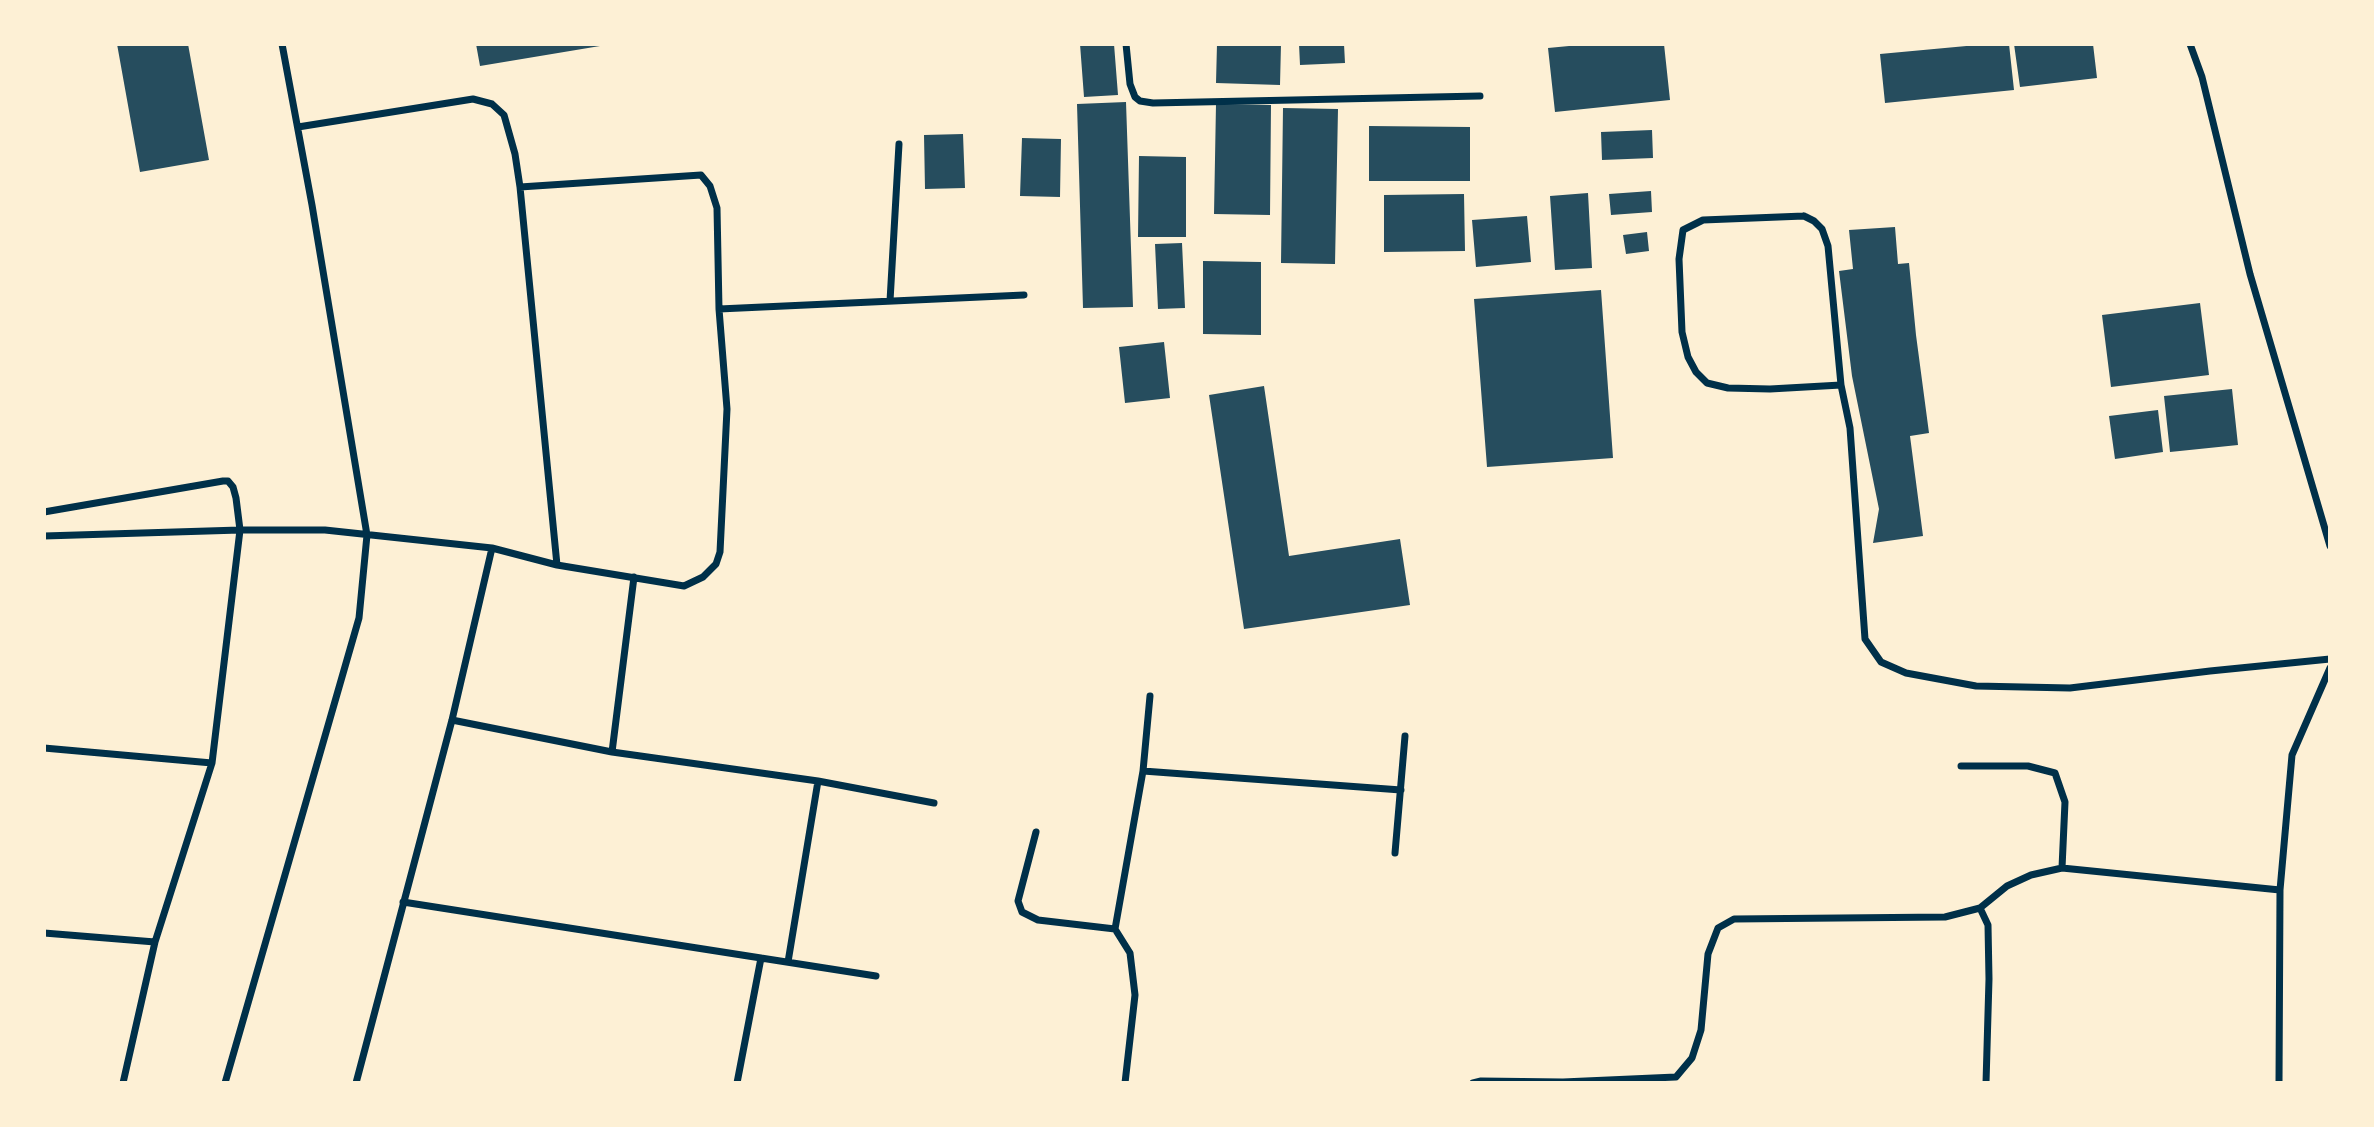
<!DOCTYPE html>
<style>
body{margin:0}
#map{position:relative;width:2374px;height:1127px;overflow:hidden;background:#fdf0d5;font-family:Raleway,sans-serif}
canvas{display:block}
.frame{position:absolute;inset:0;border:46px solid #fdf0d5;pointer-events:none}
</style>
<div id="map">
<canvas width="2374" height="1127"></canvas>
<div class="frame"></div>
</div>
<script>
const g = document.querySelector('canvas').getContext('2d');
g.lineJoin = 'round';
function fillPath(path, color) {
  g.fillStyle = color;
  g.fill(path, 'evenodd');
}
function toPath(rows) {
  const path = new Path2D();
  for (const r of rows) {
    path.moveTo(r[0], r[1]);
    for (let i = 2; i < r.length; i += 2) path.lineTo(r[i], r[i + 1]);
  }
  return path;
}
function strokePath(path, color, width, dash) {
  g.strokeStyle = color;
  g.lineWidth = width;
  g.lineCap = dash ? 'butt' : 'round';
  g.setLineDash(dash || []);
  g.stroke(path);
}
fillPath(toPath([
 [117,44,188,44,209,160,140,172],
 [476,44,599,44,600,46,480,66],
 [1080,44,1114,44,1118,95,1084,97],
 [1217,44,1281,44,1280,85,1216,83],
 [1299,44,1344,44,1345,63,1300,65],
 [1590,44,1664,44,1670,100,1555,112,1548,48],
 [1988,44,2009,44,2014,90,1885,103,1880,54],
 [2014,44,2093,44,2097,78,2020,87],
 [1126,102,1133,307,1083,308,1077,104],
 [1216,104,1271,105,1270,215,1214,214],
 [1283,108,1338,109,1335,264,1281,263],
 [1369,126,1470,127,1470,181,1369,181],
 [1652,130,1653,158,1602,160,1601,132],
 [963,134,965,188,925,189,924,135],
 [1022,138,1061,139,1060,197,1020,196],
 [1139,156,1186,157,1186,237,1138,237],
 [1651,191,1652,212,1611,215,1609,194],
 [1588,193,1592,268,1555,270,1550,196],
 [1464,194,1465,251,1384,252,1384,195],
 [1527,216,1531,262,1476,267,1472,220],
 [1895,227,1898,264,1909,263,1916,335,1929,433,1910,436,1923,536,1873,543,1879,509,1852,376,1839,271,1853,269,1849,230],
 [1647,232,1649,251,1626,254,1623,235],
 [1182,243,1185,308,1158,309,1155,244],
 [1203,261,1261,262,1261,335,1203,334],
 [1601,290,1613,458,1487,467,1474,299],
 [2200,303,2209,375,2111,387,2102,315],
 [1164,342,1170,398,1125,403,1119,347],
 [1264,386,1289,556,1400,539,1410,605,1244,629,1209,395],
 [2232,389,2238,445,2170,452,2164,396],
 [2158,410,2163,452,2115,459,2109,416]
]), '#264d5e');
strokePath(toPath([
 [1126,44,1130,84,1135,97,1140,101,1153,103,1480,96],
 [2190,44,2202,77,2250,274,2330,546],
 [298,127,473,99,492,104,504,115,515,154,520,187],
 [1804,216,1814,221,1822,229,1828,246,1841,385,1770,389,1728,388,1707,383,1696,372,1688,357,1682,332,1679,259,1683,230,1703,220,1804,216],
 [890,301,899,144],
 [719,309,1024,295],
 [1841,385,1850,428,1865,639,1881,662,1906,673,1976,686,2070,688,2210,671,2330,659],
 [44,512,223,481,228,481,233,487,236,498,240,530,212,763,155,942,123,1083],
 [44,536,240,530,325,530,492,548,557,565,684,586,703,577,716,564,720,552,727,409,719,309,717,208,710,186,701,175,520,187,557,565],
 [452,720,612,752,818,781,934,803],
 [44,748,212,763],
 [612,752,634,577],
 [1961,766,2028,766,2055,773,2065,802,2062,868],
 [1143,771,1401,790],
 [1036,832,1018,901,1022,912,1038,920,1115,929],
 [1395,853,1405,736],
 [403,902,876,976],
 [1980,908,1988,925,1989,979,1986,1083],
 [44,933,155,942],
 [788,962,818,781],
 [225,1083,359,618,367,535,312,205,282,44],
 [356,1083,452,720,492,548],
 [737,1083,761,958],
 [1125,1083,1135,995,1130,953,1115,929,1143,771,1150,696],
 [1473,1083,1481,1081,1563,1082,1676,1077,1692,1058,1701,1030,1708,954,1718,928,1734,919,1945,917,1980,908,2007,886,2031,875,2062,868,2280,890],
 [2279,1083,2280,890,2292,755,2330,668]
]), '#003049', 7);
</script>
